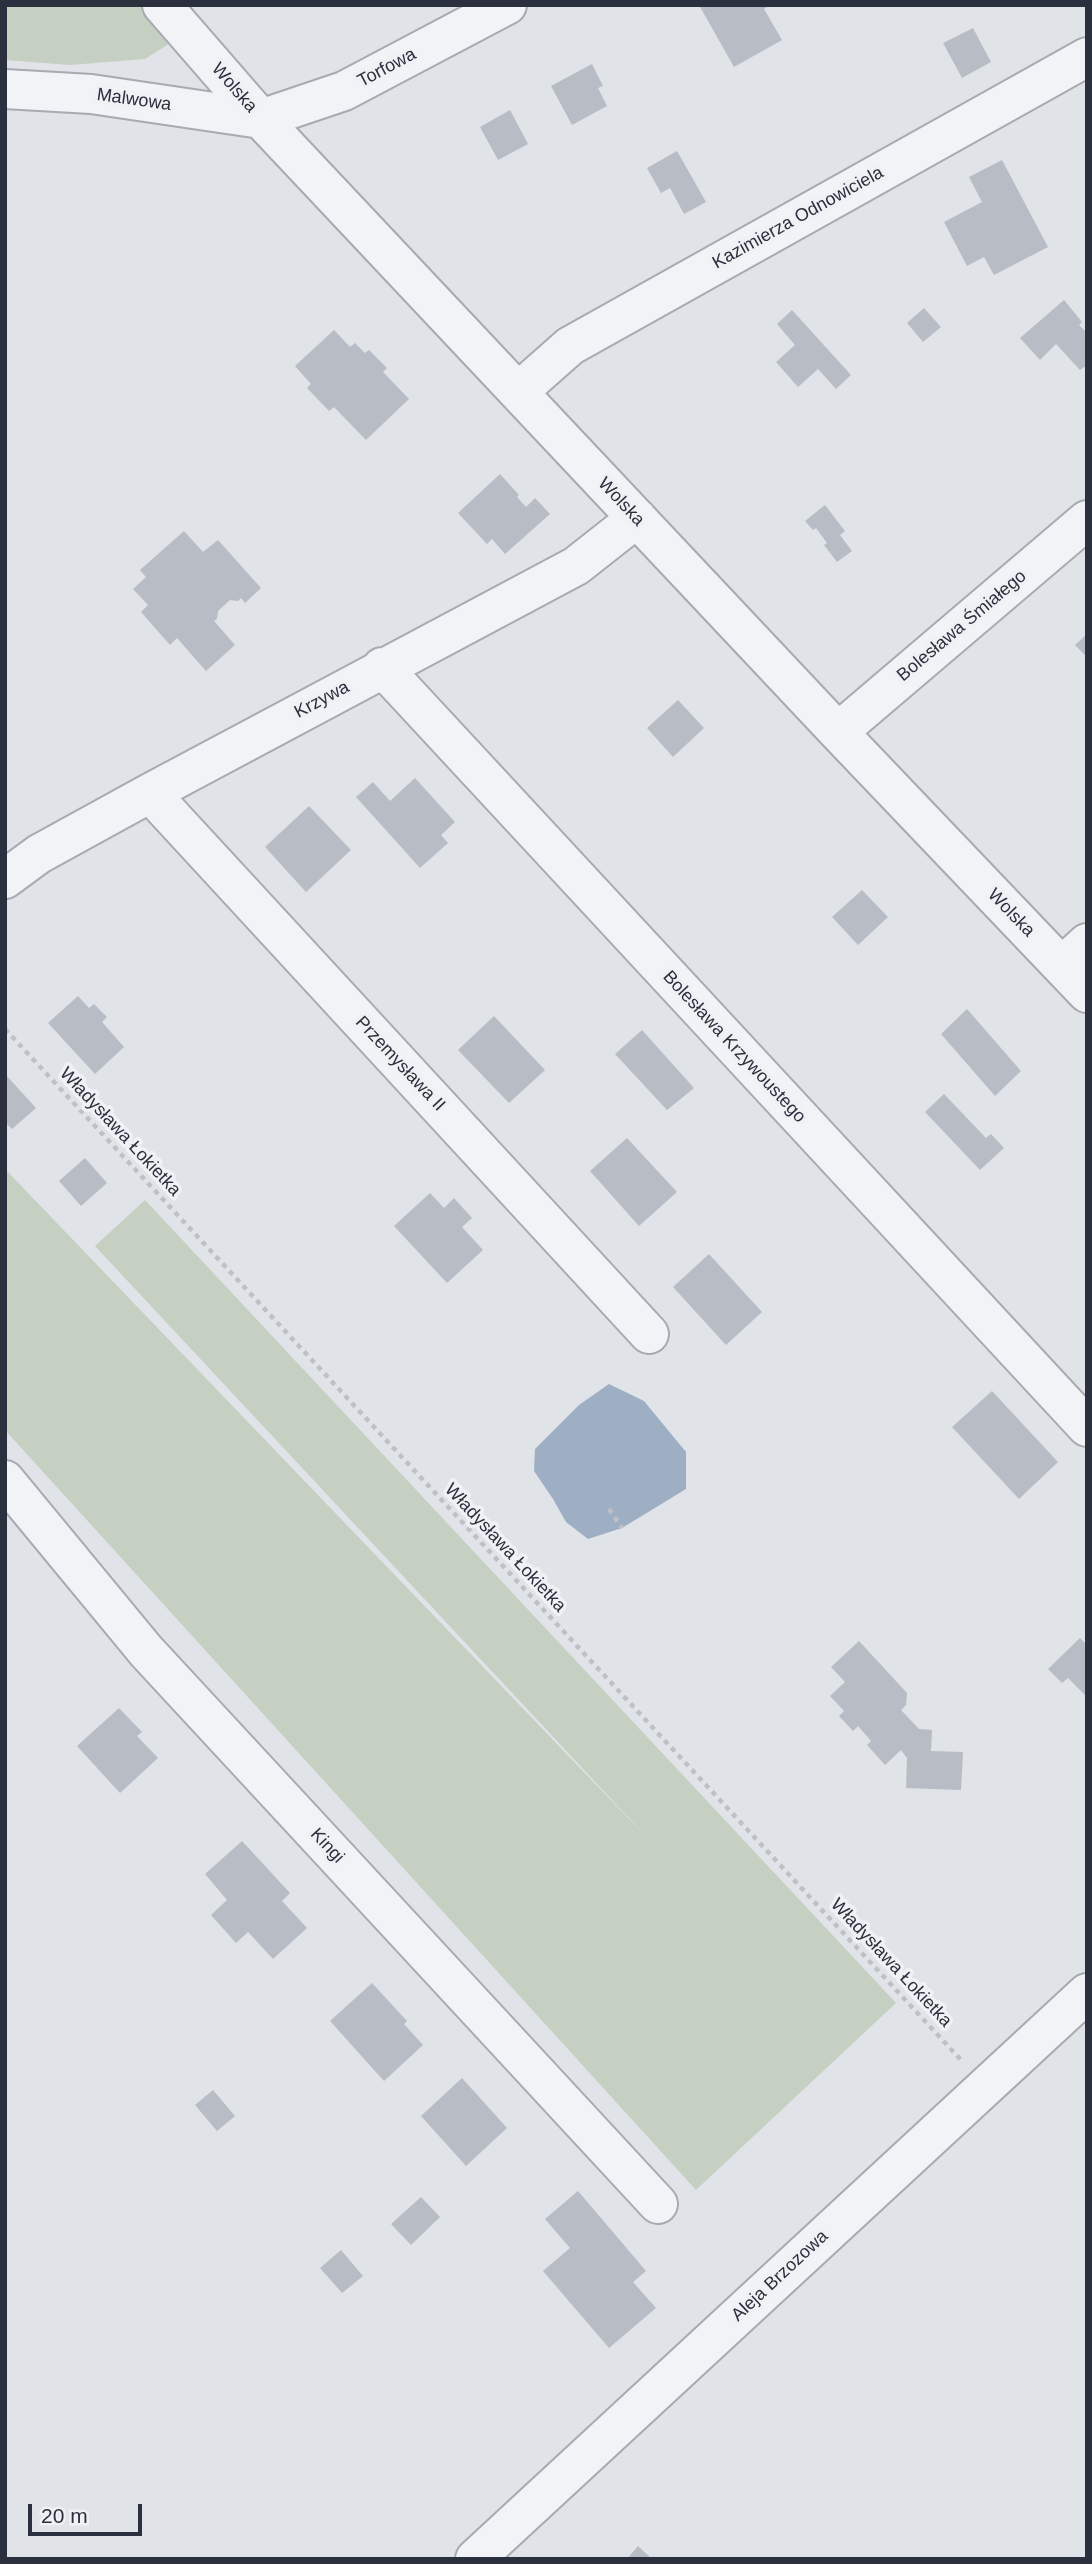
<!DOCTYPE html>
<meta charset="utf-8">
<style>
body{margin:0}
#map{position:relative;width:1092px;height:2564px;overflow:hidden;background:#e0e3e7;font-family:Arial,sans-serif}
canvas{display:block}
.frame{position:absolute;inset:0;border:7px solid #2a303d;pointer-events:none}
.scale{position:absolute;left:28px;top:2504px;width:114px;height:32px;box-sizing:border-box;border:4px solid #2a303d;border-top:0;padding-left:9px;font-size:21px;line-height:24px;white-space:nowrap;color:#2a303d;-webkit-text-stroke:5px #eff1f5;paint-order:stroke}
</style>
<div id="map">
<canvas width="1092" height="2564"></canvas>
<div class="frame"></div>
<div class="scale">20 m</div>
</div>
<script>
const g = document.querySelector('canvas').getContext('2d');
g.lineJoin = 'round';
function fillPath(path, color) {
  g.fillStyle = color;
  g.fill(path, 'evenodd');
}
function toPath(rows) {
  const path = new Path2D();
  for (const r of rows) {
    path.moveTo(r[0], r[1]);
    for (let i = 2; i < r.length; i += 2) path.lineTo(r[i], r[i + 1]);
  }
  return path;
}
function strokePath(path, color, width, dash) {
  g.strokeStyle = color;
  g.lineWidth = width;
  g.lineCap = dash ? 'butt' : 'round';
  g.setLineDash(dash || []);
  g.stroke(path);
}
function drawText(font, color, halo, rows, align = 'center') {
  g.font = font + ' Arial,sans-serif';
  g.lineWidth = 7;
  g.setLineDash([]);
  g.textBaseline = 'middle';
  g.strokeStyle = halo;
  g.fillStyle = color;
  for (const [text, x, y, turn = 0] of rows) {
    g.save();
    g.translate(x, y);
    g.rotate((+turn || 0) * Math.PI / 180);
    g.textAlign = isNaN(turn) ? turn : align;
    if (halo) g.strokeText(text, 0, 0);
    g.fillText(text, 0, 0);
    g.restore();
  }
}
fillPath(toPath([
 [5,5,145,5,175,40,145,59,70,65,5,60],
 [5,1169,654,1845,95,1246,145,1200,896,2003,696,2190,5,1430]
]), '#c5d0c2');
fillPath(toPath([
 [609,1384,644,1401,686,1452,686,1489,622,1528,588,1539,566,1522,553,1499,534,1471,535,1449,579,1405]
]), '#9eafc4');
fillPath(toPath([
 [699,5,770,5,764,9,782,40,734,67],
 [973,28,991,62,962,78,943,43],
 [592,64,603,86,598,88,607,106,572,125,551,86],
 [510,110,528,144,498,160,480,127],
 [677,151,706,202,684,214,670,188,661,193,647,168],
 [1002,160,1048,247,994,275,984,257,967,266,944,222,982,202,969,177],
 [1064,300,1082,322,1079,325,1087,333,1087,365,1080,370,1056,344,1040,360,1020,338],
 [924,308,941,327,923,342,907,323],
 [792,310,851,375,836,389,818,369,798,387,776,362,795,345,777,324],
 [334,330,350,347,355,343,365,353,369,350,387,368,383,372,409,399,366,440,334,407,329,411,307,388,311,384,295,366],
 [500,474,519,495,517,497,526,507,535,498,550,514,505,554,492,539,487,544,458,513],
 [825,505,845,531,840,535,852,551,837,562,824,545,827,543,816,528,813,530,805,521],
 [184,531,203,552,218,540,261,588,245,603,241,598,238,601,230,600,218,611,217,619,214,621,235,645,206,671,177,638,170,645,141,612,148,605,133,589,146,577,140,570],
 [1087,634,1087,657,1075,645],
 [678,700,704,728,673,757,647,728],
 [415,778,455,822,441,835,448,843,420,868,356,797,373,782,390,801],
 [309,806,351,850,306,892,265,847],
 [862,890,888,917,858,945,832,917],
 [78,996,89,1008,94,1004,107,1017,102,1022,124,1047,95,1074,48,1023],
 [967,1009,1021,1071,995,1096,941,1034],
 [494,1016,545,1070,509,1103,458,1050],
 [642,1030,694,1088,667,1110,615,1054],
 [5,1074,36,1108,12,1129,5,1122],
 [944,1094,986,1138,991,1134,1004,1148,980,1170,925,1112],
 [627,1138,677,1192,639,1226,590,1171],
 [85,1158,107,1183,81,1206,59,1181],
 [430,1193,444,1208,454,1198,472,1218,462,1227,483,1250,447,1283,394,1226],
 [709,1254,762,1312,726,1345,673,1287],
 [992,1391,1058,1462,1019,1499,952,1427],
 [1080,1638,1087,1645,1087,1697,1068,1678,1062,1683,1048,1669],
 [859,1641,907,1693,906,1705,901,1710,919,1729,932,1730,931,1751,963,1752,961,1790,906,1788,907,1758,901,1750,885,1765,867,1745,871,1741,858,1726,853,1731,839,1716,844,1711,830,1696,845,1682,831,1667],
 [119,1708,142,1732,137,1736,158,1758,120,1793,77,1746],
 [242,1841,290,1893,282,1901,307,1928,273,1959,248,1932,236,1943,211,1915,227,1900,205,1874],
 [372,1983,407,2021,404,2024,423,2045,384,2081,330,2021],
 [462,2078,507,2128,466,2166,421,2116],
 [213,2090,235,2116,217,2131,195,2105],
 [578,2191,646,2271,633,2282,656,2308,609,2348,543,2271,570,2248,545,2219],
 [421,2197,440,2217,411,2245,391,2224],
 [341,2250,363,2276,342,2293,320,2268],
 [638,2546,652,2559,627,2559]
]), '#b8bcc4');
const minor = toPath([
 [162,5,261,119,838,732,1087,993],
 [5,89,91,94,261,119,344,91,507,5],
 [518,392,570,346,1087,57],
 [382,667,1087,1427],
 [838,732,1087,520],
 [150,793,649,1334],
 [5,879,39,854,150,793,576,566,637,518],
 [1062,966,1087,943],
 [5,1480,146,1651,658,2204],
 [475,2559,1087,1993]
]);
strokePath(minor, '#a6aab1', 42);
strokePath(toPath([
 [5,1029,961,2060],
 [609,1509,622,1528]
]), '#bec0c6', 4.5, [5, 5]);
strokePath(minor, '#f2f3f6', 38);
drawText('18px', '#2a303d', '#eff1f5', [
 ["Torfowa",387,68,-28],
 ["Wolska",234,88,49],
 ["Malwowa",134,100,8],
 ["Kazimierza Odnowiciela",798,218,-29],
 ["Wolska",621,502,47],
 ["Bolesława Śmiałego",962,626,-40],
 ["Krzywa",322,700,-28],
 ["Wolska",1011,913,46],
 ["Bolesława Krzywoustego",734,1047,47],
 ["Przemysława II",400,1064,47],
 ["Władysława Łokietka",120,1132,47],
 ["Władysława Łokietka",505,1548,47],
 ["Kingi",327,1846,47],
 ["Władysława Łokietka",891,1963,47],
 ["Aleja Brzozowa",780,2276,-43]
]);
</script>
